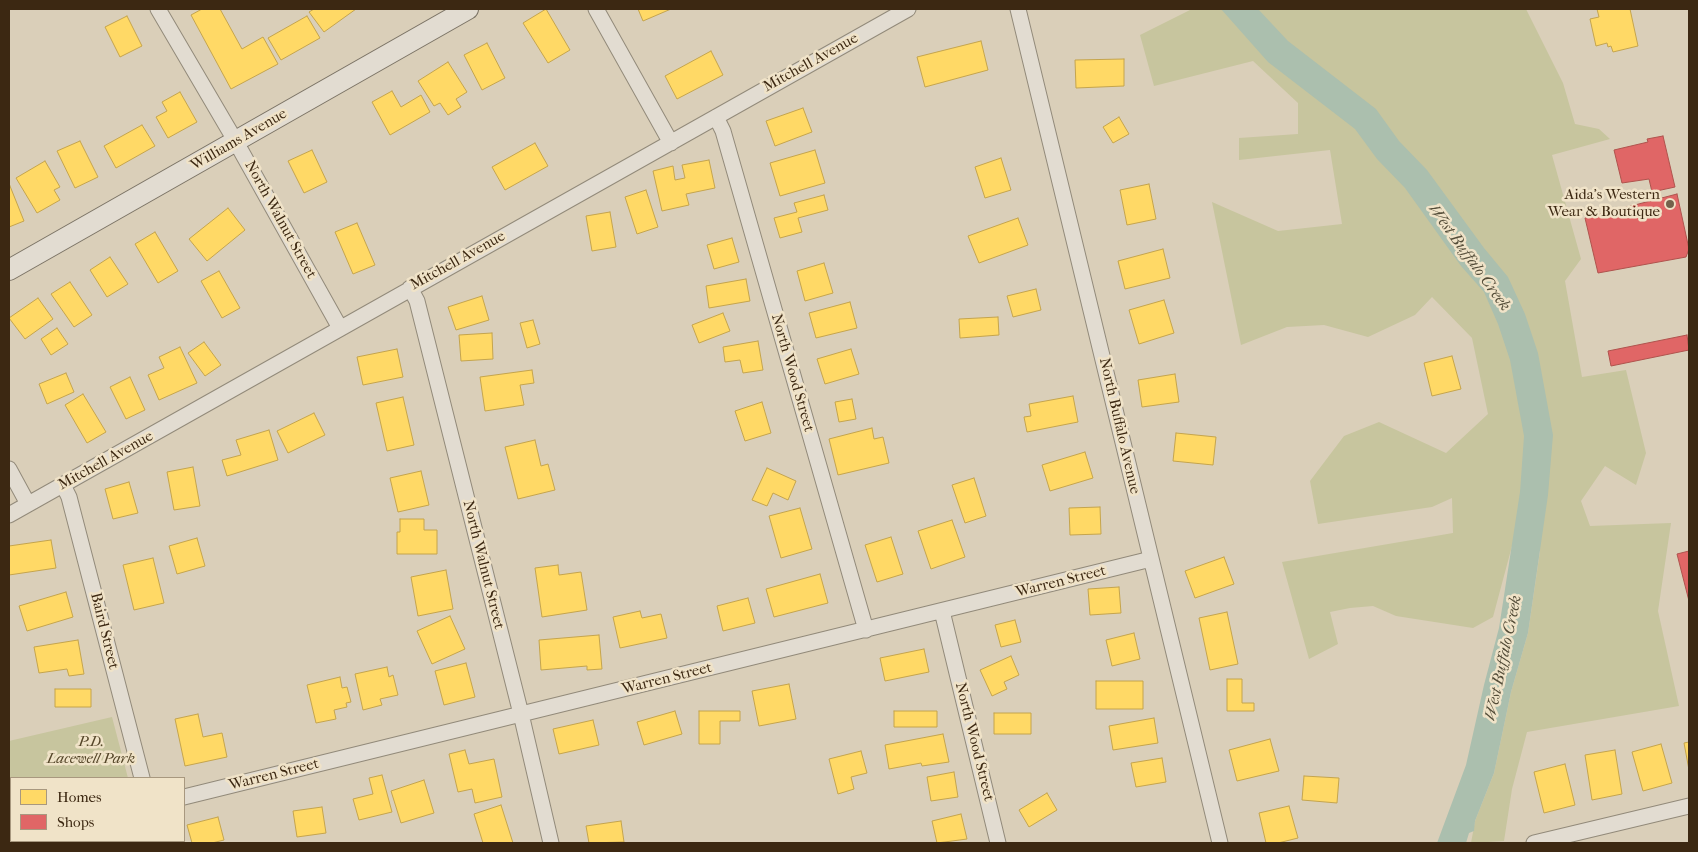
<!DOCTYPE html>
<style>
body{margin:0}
#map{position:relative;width:1698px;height:852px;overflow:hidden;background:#dacfb9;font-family:"IM FELL French Canon",serif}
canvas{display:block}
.frame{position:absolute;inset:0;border:10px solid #3c2812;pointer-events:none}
.legend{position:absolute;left:10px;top:777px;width:175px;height:65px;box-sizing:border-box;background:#f0e3c8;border:1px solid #a8987f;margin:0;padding:6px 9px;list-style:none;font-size:15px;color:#3c2812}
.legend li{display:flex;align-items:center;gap:10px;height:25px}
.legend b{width:25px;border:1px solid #a8987f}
</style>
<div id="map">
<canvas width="1698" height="852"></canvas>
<div class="frame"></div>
<ul class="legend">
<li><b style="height:14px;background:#ffd966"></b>Homes</li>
<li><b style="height:14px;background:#e06666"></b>Shops</li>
</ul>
</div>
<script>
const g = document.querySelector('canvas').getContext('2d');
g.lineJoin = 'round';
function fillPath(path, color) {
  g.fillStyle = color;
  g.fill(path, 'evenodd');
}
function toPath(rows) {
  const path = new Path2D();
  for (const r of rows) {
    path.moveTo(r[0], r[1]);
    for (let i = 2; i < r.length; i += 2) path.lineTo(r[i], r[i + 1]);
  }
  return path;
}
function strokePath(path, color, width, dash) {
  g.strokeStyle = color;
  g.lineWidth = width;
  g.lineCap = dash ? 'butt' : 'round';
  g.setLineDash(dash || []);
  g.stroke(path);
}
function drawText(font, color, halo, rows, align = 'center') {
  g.font = font + ' "IM FELL French Canon",serif';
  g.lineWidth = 5;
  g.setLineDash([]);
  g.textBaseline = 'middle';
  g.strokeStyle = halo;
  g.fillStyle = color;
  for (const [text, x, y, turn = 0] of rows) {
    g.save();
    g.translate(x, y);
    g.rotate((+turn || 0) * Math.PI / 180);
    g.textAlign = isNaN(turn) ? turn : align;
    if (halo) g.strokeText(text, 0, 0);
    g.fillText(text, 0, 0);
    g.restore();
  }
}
fillPath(toPath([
 [1192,9,1526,9,1563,83,1575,124,1599,129,1610,139,1552,155,1581,259,1565,281,1582,377,1626,370,1646,453,1636,485,1605,466,1581,501,1590,526,1671,523,1658,611,1679,706,1527,732,1512,789,1504,841,1471,843,1475,821,1494,773,1511,692,1528,633,1540,551,1512,546,1493,617,1473,628,1396,616,1373,606,1350,608,1330,612,1338,644,1309,659,1282,562,1453,533,1452,498,1432,507,1318,524,1310,481,1344,436,1379,422,1446,453,1488,414,1472,338,1432,297,1415,315,1368,337,1324,325,1287,327,1241,345,1212,202,1278,231,1342,224,1330,150,1239,160,1239,138,1298,134,1298,103,1253,61,1154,86,1140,35],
 [112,717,128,778,11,778,11,828,9,829,9,741]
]), '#c7c59e');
fillPath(toPath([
 [1221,9,1258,9,1288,41,1376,109,1399,141,1427,170,1484,248,1508,277,1525,314,1538,353,1553,435,1548,495,1528,633,1511,692,1494,773,1475,821,1474,831,1469,833,1466,843,1437,843,1466,765,1484,685,1499,628,1520,492,1524,436,1510,360,1498,324,1484,292,1461,266,1405,188,1377,159,1355,129,1268,62]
]), '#abbfae');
const homes = toPath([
 [202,9,220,9,242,49,263,37,278,64,231,89,191,15,202,9],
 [314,9,356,9,324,32,309,12,314,9],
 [546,9,570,50,548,63,523,23,546,9],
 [638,9,671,9,643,21,638,9],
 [1597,9,1630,9,1638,46,1613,52,1611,46,1608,47,1607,43,1596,46,1590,19,1599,17,1597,9],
 [127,16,142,46,120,57,105,27,127,16],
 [307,16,320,38,281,60,268,38,307,16],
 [981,41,988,70,925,87,917,57,981,41],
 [487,43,505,78,482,90,464,55,487,43],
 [711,51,723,75,677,99,665,76,711,51],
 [1124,59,1124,86,1076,88,1075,60,1124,59],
 [448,62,467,92,456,99,461,107,448,115,440,103,434,106,418,81,448,62],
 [392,91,401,107,421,95,430,112,390,135,372,102,392,91],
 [180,92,197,122,168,138,156,117,167,111,162,102,180,92],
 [803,108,812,132,775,146,766,121,803,108],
 [1119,117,1129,134,1113,143,1103,127,1119,117],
 [142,125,155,146,116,168,104,146,142,125],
 [80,141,98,177,75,188,57,151,80,141],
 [535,143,548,166,505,190,492,167,535,143],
 [312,150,327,182,304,193,288,161,312,150],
 [815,150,825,183,780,196,770,163,815,150],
 [1001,158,1011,190,985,198,975,167,1001,158],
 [709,160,715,188,686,194,689,205,662,211,653,171,673,166,675,180,685,178,682,165,709,160],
 [45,161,60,187,54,190,60,200,37,213,16,178,45,161],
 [1149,184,1156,219,1127,225,1120,190,1149,184],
 [10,186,24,221,9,227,9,187,10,186],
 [646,190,658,227,637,234,625,197,646,190],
 [824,195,828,210,798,218,802,232,780,238,774,218,797,212,794,203,824,195],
 [228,208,245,230,207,261,189,239,228,208],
 [610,212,616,247,592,251,586,216,610,212],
 [1018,218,1028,245,979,263,968,236,1018,218],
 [357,223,375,265,353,274,335,232,357,223],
 [155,232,178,271,158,283,135,244,155,232],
 [732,238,739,262,714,269,707,245,732,238],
 [1163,249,1170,278,1125,289,1118,261,1163,249],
 [110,257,128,284,107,297,90,270,110,257],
 [824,263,833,293,805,301,797,271,824,263],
 [219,271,240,308,222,318,201,281,219,271],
 [746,279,750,301,709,308,706,286,746,279],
 [70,282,92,315,74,327,51,294,70,282],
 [1036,289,1041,310,1013,317,1007,296,1036,289],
 [482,296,489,320,456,330,448,307,482,296],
 [38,298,53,319,25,339,9,318,38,298],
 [1164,300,1174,333,1139,344,1129,310,1164,300],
 [850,302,857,328,816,338,809,313,850,302],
 [723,313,730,331,699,343,692,325,723,313],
 [998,317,999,335,960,338,959,319,998,317],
 [533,320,540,344,527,348,520,323,533,320],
 [57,328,68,344,51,355,41,339,57,328],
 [492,333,493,359,461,361,459,335,492,333],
 [758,341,763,370,743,373,740,360,725,362,723,347,758,341],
 [204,342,221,365,205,376,188,353,204,342],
 [180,347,197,383,159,400,148,375,164,368,159,357,180,347],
 [397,349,403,377,363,385,357,357,397,349],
 [851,349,859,374,825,384,817,359,851,349],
 [1452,356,1461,389,1432,396,1424,363,1452,356],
 [532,370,534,383,520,385,524,405,485,411,480,377,532,370],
 [66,373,74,392,47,404,39,384,66,373],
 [1175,374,1179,402,1142,407,1138,380,1175,374],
 [130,377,145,410,126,419,110,387,130,377],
 [83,394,106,432,87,443,65,405,83,394],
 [1073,396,1078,422,1027,432,1024,417,1031,416,1029,404,1073,396],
 [403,397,414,445,387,451,376,403,403,397],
 [852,399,856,419,839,422,835,402,852,399],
 [762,402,771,433,745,441,735,411,762,402],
 [314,413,325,435,288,453,277,431,314,413],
 [872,428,874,439,883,437,889,463,838,475,829,439,872,428],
 [269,430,278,460,227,476,222,460,241,455,236,440,269,430],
 [1176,433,1216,437,1213,465,1173,461,1176,433],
 [535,440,541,466,548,464,555,490,518,499,505,447,535,440],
 [1085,452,1093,478,1050,491,1042,465,1085,452],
 [193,467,200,506,174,510,167,472,193,467],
 [767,468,796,481,788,500,773,493,767,506,752,500,767,468],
 [421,471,429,505,398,512,390,478,421,471],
 [974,478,986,516,965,523,952,485,974,478],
 [129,482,138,513,113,519,105,489,129,482],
 [1100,507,1101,534,1070,535,1069,508,1100,507],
 [800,508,812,549,781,558,769,516,800,508],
 [400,519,424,519,424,530,437,530,437,554,397,554,397,532,400,532,400,519],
 [952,520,965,557,931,569,918,531,952,520],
 [891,537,903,574,877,582,865,545,891,537],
 [197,538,205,566,177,574,169,546,197,538],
 [51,540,56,568,9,575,9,546,51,540],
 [1224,557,1234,584,1195,598,1185,571,1224,557],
 [153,558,164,603,134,610,123,565,153,558],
 [558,565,559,575,581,572,587,610,542,617,535,568,558,565],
 [446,570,453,609,418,616,411,577,446,570],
 [820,574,828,603,774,617,766,589,820,574],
 [1119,587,1121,613,1090,615,1088,589,1119,587],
 [66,592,73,617,27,631,19,606,66,592],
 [748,598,755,623,723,631,717,606,748,598],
 [640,611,642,618,661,614,667,638,620,648,613,617,640,611],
 [1227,612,1238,664,1210,670,1199,618,1227,612],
 [450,616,465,649,432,664,417,631,450,616],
 [1015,620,1021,642,1001,647,995,625,1015,620],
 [1134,633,1140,659,1112,666,1106,640,1134,633],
 [599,635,602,669,587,670,587,666,541,670,539,640,599,635],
 [78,640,84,674,69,676,67,669,39,673,34,647,78,640],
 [924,649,929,672,885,681,880,658,924,649],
 [1011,656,1019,675,1004,682,1007,689,992,696,980,670,1011,656],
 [466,663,475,697,444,705,435,671,466,663],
 [387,667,389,677,393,675,398,695,380,699,382,705,363,710,355,674,387,667],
 [340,677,342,688,347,687,351,702,346,703,347,707,334,710,336,719,316,723,307,685,340,677],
 [1227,679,1242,679,1242,703,1254,703,1254,711,1227,711,1227,679],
 [1096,681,1143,681,1143,709,1096,709,1096,681],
 [789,684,796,719,759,726,752,691,789,684],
 [55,689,91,689,91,707,55,707,55,689],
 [675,711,682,734,644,745,637,722,675,711],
 [699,711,740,711,740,721,720,721,720,744,699,744,699,711],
 [894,711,937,711,937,727,894,727,894,711],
 [994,713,1031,713,1031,734,994,734,994,713],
 [198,714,203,737,222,733,227,757,185,766,175,719,198,714],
 [1154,718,1158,743,1113,750,1109,726,1154,718],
 [593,720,599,745,559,754,553,729,593,720],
 [943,734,949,762,922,766,921,763,889,769,885,745,943,734],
 [1270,739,1279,771,1237,781,1229,750,1270,739],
 [1689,742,1689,770,1684,743,1689,742],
 [1661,744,1672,783,1643,791,1632,752,1661,744],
 [465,750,469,764,494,759,502,797,475,803,472,789,458,792,449,754,465,750],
 [1615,750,1622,794,1592,800,1585,755,1615,750],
 [861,751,867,773,851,777,854,789,838,794,829,759,861,751],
 [1162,758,1166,782,1136,787,1131,763,1162,758],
 [1565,764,1575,805,1544,813,1534,772,1565,764],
 [954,772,958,797,931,801,927,777,954,772],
 [382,775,392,812,359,820,353,799,373,794,369,778,382,775],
 [1304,776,1339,778,1337,803,1302,800,1304,776],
 [424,780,434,813,401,823,391,791,424,780],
 [1047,793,1057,810,1029,827,1019,810,1047,793],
 [501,805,513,843,483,843,474,814,501,805],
 [1289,806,1298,838,1278,843,1266,843,1259,813,1289,806],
 [322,807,326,833,297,837,293,811,322,807],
 [961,814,967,839,937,843,932,821,961,814],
 [218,817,224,840,212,843,192,843,187,825,218,817],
 [621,821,624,842,589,843,586,826,621,821],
 [108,841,121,841,122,843,102,843,108,841]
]);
fillPath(homes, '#ffd966');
strokePath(homes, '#c4a44d', 1);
const shops = toPath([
 [1663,136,1675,187,1652,192,1649,179,1622,183,1614,150,1648,142,1647,139,1663,136],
 [1677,194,1689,249,1686,257,1598,273,1585,218,1677,194],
 [1687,335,1689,350,1611,366,1608,351,1687,335],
 [1689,551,1689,601,1677,554,1689,551]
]);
fillPath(shops, '#e06666');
strokePath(shops, '#af534d', 1);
const street = toPath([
 [158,9,236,142,340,328],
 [596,9,671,143],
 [1018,9,1220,843],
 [716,117,723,131,866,630],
 [410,288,417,301,521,714,551,843],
 [9,469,28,504],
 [63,485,69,497,142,778],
 [9,515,908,9],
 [942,611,998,843],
 [184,797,1151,559],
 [9,840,11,840],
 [158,841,158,843],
 [1534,843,1689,806]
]);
const secondary = toPath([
 [9,270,468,9]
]);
strokePath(street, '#928a7a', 17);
strokePath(secondary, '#7b7365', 22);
strokePath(street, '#e2dcd1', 15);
strokePath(secondary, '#e2dcd1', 20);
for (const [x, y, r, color] of [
 [1670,204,5,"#73624c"]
]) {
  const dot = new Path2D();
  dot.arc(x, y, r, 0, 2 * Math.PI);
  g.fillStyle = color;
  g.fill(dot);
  strokePath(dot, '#f0e3c8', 2);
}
drawText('15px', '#3c2812', '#f0e3c8', [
 ["Mitchell Avenue",811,63,-29],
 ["Williams Avenue",239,140,-30],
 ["North Walnut Street",280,220,61],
 ["Mitchell Avenue",458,261,-29],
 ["North Wood Street",792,373,74],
 ["North Buffalo Avenue",1119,426,77],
 ["Mitchell Avenue",106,461,-29],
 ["North Walnut Street",483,565,76],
 ["Warren Street",1061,582,-14],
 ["Baird Street",104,631,76],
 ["Warren Street",667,679,-14],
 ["North Wood Street",974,742,76],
 ["Warren Street",274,775,-14]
]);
drawText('15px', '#3c2812', '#f0e3c8', [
 ["Aida's Western",1660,195],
 ["Wear & Boutique",1660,212]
], 'right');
drawText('italic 15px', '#554629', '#f0e3c8', [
 ["P.D.",91,742],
 ["Lacewell Park",91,759]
]);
drawText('italic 16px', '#534c38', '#f0e3c8', [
 ["West Buffalo Creek",1469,258,54],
 ["West Buffalo Creek",1504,658,-78]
]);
</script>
